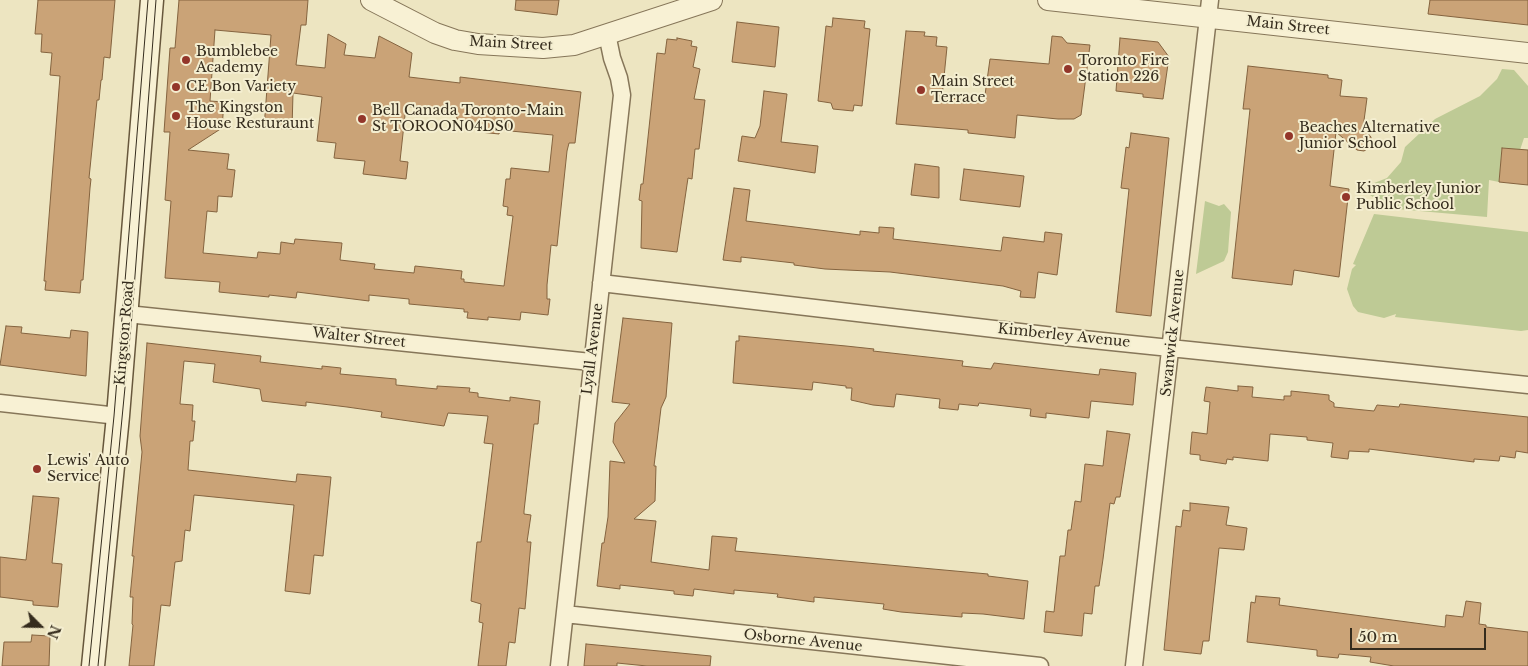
<!DOCTYPE html>
<style>
body{margin:0}
#map{position:relative;width:1528px;height:666px;overflow:hidden;background:#ede5c1;font-family:"Libre Baskerville",serif}
canvas{display:block}
.north{position:absolute;left:15px;top:601px;width:50px;height:50px;-webkit-text-stroke:4px #f4eed0;paint-order:stroke;rotate:113deg;font-size:14px;font-weight:700;line-height:20px;text-align:center;color:#352c1d}
.north::after{content:'';display:block;margin:auto;width:18px;height:22px;background:#352c1d;clip-path:polygon(50% 0,100% 100%,50% 72%,0 100%)}
.scale{position:absolute;left:1350px;top:628px;width:136px;height:22px;box-sizing:border-box;border:2px solid #352c1d;border-top:0;padding-left:6px;font-size:15px;line-height:18px;white-space:nowrap;color:#352c1d;-webkit-text-stroke:4px #f4eed0;paint-order:stroke}
</style>
<div id="map">
<canvas width="1528" height="666"></canvas>
<div class="north">N</div>
<div class="scale">50 m</div>
</div>
<script>
const g = document.querySelector('canvas').getContext('2d');
g.lineJoin = 'round';
function fillPath(path, color) {
  g.fillStyle = color;
  g.fill(path, 'evenodd');
}
function toPath(rows) {
  const path = new Path2D();
  for (const r of rows) {
    path.moveTo(r[0], r[1]);
    for (let i = 2; i < r.length; i += 2) path.lineTo(r[i], r[i + 1]);
  }
  return path;
}
function strokePath(path, color, width, dash) {
  g.strokeStyle = color;
  g.lineWidth = width;
  g.lineCap = dash ? 'butt' : 'round';
  g.setLineDash(dash || []);
  g.stroke(path);
}
function drawText(font, color, halo, rows, align = 'center') {
  g.font = font + ' "Libre Baskerville",serif';
  g.lineWidth = 4;
  g.setLineDash([]);
  g.textBaseline = 'middle';
  g.strokeStyle = halo;
  g.fillStyle = color;
  for (const [text, x, y, turn = 0] of rows) {
    g.save();
    g.translate(x, y);
    g.rotate((+turn || 0) * Math.PI / 180);
    g.textAlign = isNaN(turn) ? turn : align;
    if (halo) g.strokeText(text, 0, 0);
    g.fillText(text, 0, 0);
    g.restore();
  }
}
fillPath(toPath([
 [1502,69,1514,70,1528,86,1528,138,1524,138,1520,150,1502,148,1499,182,1489,180,1487,217,1397,209,1378,204,1377,202,1380,196,1373,197,1370,195,1369,185,1387,178,1401,162,1405,147,1435,119,1480,96,1497,79],
 [1205,201,1219,206,1224,204,1231,212,1228,252,1224,261,1196,274],
 [1374,214,1528,232,1528,330,1521,331,1395,317,1396,314,1384,318,1358,312,1353,306,1347,289,1352,269,1356,265,1353,264]
]), '#beca95');
const building = toPath([
 [38,0,115,0,110,58,104,57,102,80,101,80,99,100,97,100,89,178,91,179,90,188,83,280,81,280,80,293,45,290,46,281,44,281,60,76,50,75,52,53,41,52,42,34,35,34,38,0],
 [179,0,308,0,306,25,301,25,296,65,325,68,328,34,346,44,344,55,375,58,379,36,412,53,409,77,460,83,460,77,581,92,575,143,569,143,567,151,557,246,551,245,547,285,547,299,550,299,548,315,521,312,520,320,488,317,488,320,467,318,468,312,464,312,464,309,409,304,409,299,369,295,369,301,297,292,296,298,269,295,269,297,219,292,220,282,165,278,171,201,165,200,170,132,164,132,170,48,175,48,179,0],
 [215,30,271,35,264,128,292,129,293,93,322,97,317,141,336,143,334,158,365,161,363,174,406,179,408,162,400,161,406,106,456,113,457,119,481,124,480,132,499,134,500,130,553,135,549,172,511,168,510,179,506,179,503,206,508,207,507,215,513,216,504,286,464,282,464,279,461,279,462,271,415,266,414,273,374,269,375,264,340,260,342,243,295,239,294,244,281,242,280,254,258,252,257,258,203,253,207,211,217,212,218,196,232,197,235,170,227,169,229,154,188,150,222,128,224,102,210,101,215,30],
 [516,0,559,0,557,15,515,10,516,0],
 [1430,0,1528,0,1528,25,1428,14,1430,0],
 [833,18,865,21,864,28,870,29,862,106,854,105,853,111,833,109,831,103,818,101,826,26,832,27,833,18],
 [737,22,779,27,775,67,732,62,737,22],
 [906,31,925,32,924,36,937,37,936,46,947,47,942,97,984,102,990,59,1049,64,1052,36,1062,37,1067,43,1090,45,1081,115,1074,119,1058,119,1017,115,1015,138,968,133,968,130,896,124,906,31],
 [677,38,692,41,691,46,697,47,693,67,700,69,694,99,705,100,699,149,695,149,692,179,688,178,677,252,641,248,642,201,639,200,641,184,643,184,657,53,665,54,667,39,677,40,677,38],
 [1120,38,1158,42,1169,57,1163,99,1143,97,1143,94,1116,91,1120,38],
 [1248,66,1328,75,1328,78,1342,80,1340,96,1367,98,1363,128,1371,137,1370,147,1364,151,1357,150,1336,132,1330,186,1349,189,1339,277,1294,270,1292,285,1232,278,1250,109,1243,109,1248,66],
 [764,91,787,94,781,142,818,146,815,173,738,161,742,136,755,138,760,126,764,91],
 [1131,133,1169,138,1151,316,1116,312,1129,189,1121,188,1126,147,1129,148,1131,133],
 [1502,148,1528,150,1528,185,1499,182,1502,148],
 [915,164,939,167,939,198,911,195,915,164],
 [964,169,1024,176,1020,207,960,200,964,169],
 [734,188,750,190,746,221,860,235,860,231,879,233,879,227,894,228,893,239,1001,251,1003,237,1044,242,1045,232,1062,234,1057,275,1038,272,1035,298,1020,297,1021,291,1003,286,890,272,825,269,794,265,794,263,741,257,741,262,723,260,734,188],
 [623,318,672,323,666,397,661,408,654,466,656,466,655,501,634,519,656,521,651,562,709,570,712,536,737,538,735,551,988,574,988,576,1028,581,1024,619,983,614,962,613,962,617,901,612,883,609,884,604,814,597,814,602,777,597,778,594,734,590,734,594,694,589,693,596,674,594,674,591,620,585,620,589,597,586,602,543,604,543,608,517,610,461,625,463,613,442,615,423,630,404,612,402,623,318],
 [6,326,22,327,21,333,70,338,71,330,88,332,86,376,0,365,6,326],
 [739,336,846,346,874,349,873,351,963,361,962,366,991,369,994,363,1099,375,1100,369,1136,373,1133,405,1091,401,1089,418,1046,413,1046,418,1030,416,1031,409,979,403,978,406,959,404,958,410,939,408,940,399,896,394,894,407,873,405,851,400,852,388,846,388,846,386,813,382,812,390,733,383,736,341,739,341,739,336],
 [147,343,261,356,260,362,322,369,322,366,341,368,340,374,396,379,396,385,437,389,437,386,470,388,469,392,478,393,478,397,510,401,510,397,540,401,538,424,534,424,524,511,524,514,531,515,527,542,531,542,525,609,519,608,515,643,509,642,506,666,478,666,483,623,479,622,481,604,471,601,477,542,481,542,493,444,484,443,488,416,448,413,444,426,381,417,382,412,347,407,306,402,306,406,262,401,260,389,213,382,215,364,184,361,180,404,193,405,192,421,195,421,193,441,190,441,188,470,296,482,297,474,331,477,323,556,314,555,310,594,285,591,294,505,194,495,190,531,185,530,182,561,175,562,170,606,161,605,154,666,129,666,133,625,132,624,133,597,130,597,134,556,132,556,142,452,140,436,147,343],
 [1238,386,1253,387,1252,397,1284,400,1284,396,1291,396,1291,391,1329,395,1329,400,1334,403,1334,407,1374,411,1377,405,1399,407,1400,404,1528,417,1528,453,1516,451,1515,458,1500,456,1499,461,1474,459,1474,462,1369,449,1369,452,1349,451,1348,459,1331,457,1333,443,1307,440,1307,437,1270,434,1268,461,1233,457,1233,460,1227,459,1226,464,1200,460,1200,455,1190,454,1192,432,1207,434,1210,402,1204,401,1206,387,1238,391,1238,386],
 [1107,431,1130,434,1120,497,1116,497,1114,504,1110,503,1103,559,1099,586,1095,586,1092,614,1084,613,1082,636,1044,632,1046,611,1054,612,1060,556,1065,556,1068,530,1071,530,1075,501,1081,502,1085,464,1103,466,1107,431],
 [33,496,59,498,52,563,62,564,58,607,33,605,33,601,0,597,0,557,26,560,33,496],
 [1190,503,1229,507,1226,525,1247,528,1244,550,1219,548,1209,641,1203,641,1201,654,1164,650,1176,526,1181,527,1183,510,1190,511,1190,503],
 [1256,596,1280,598,1279,605,1445,627,1446,615,1463,617,1466,601,1481,603,1479,624,1486,625,1486,627,1528,632,1528,666,1394,666,1370,662,1371,657,1339,654,1338,658,1317,656,1317,650,1247,642,1251,602,1255,603,1256,596],
 [32,635,50,636,49,666,2,666,4,642,31,642,32,635],
 [586,644,711,656,710,666,647,666,617,663,617,666,584,666,586,644]
]);
fillPath(building, '#caa377');
strokePath(building, '#84633f', 1);
const minor = toPath([
 [601,283,1054,336,1528,385],
 [127,314,591,362],
 [0,403,118,416],
 [565,614,1040,666],
 [559,666,622,95,619,78,612,58,607,34],
 [1134,666,1210,0]
]);
const tertiary = toPath([
 [371,0,435,33,455,40,478,44,543,48,574,45,712,0],
 [1048,0,1528,53]
]);
const secondary = toPath([
 [93,666,118,416,152,0]
]);
strokePath(minor, '#867659', 19);
strokePath(tertiary, '#867659', 22);
strokePath(secondary, '#67573c', 25);
strokePath(minor, '#f8f1d4', 16);
strokePath(tertiary, '#f8f1d4', 20);
strokePath(secondary, '#f8f1d4', 22);
strokePath(toPath([
 [89,666,114,416,148,0],
 [98,666,132,315,156,0]
]), '#352c1d', 1);
for (const [x, y, r, color] of [
 [186,60,5,"#93362a"],
 [1068,69,5,"#93362a"],
 [176,87,5,"#93362a"],
 [921,90,5,"#93362a"],
 [176,116,5,"#93362a"],
 [362,119,5,"#93362a"],
 [1289,136,5,"#93362a"],
 [1346,197,5,"#93362a"],
 [37,469,5,"#93362a"]
]) {
  const dot = new Path2D();
  dot.arc(x, y, r, 0, 2 * Math.PI);
  g.fillStyle = color;
  g.fill(dot);
  strokePath(dot, '#f4eed0', 2);
}
drawText('14px', '#352c1d', '#f4eed0', [
 ["Main Street",1288,26,6],
 ["Main Street",511,44,3],
 ["Kingston Road",125,333,-85],
 ["Swanwick Avenue",1173,333,-84],
 ["Kimberley Avenue",1064,336,6],
 ["Walter Street",359,338,6],
 ["Lyall Avenue",593,349,-83],
 ["Osborne Avenue",803,641,6]
]);
drawText('14px', '#352c1d', '#f4eed0', [
 ["Bumblebee",196,52],
 ["Academy",196,68],
 ["Toronto Fire",1078,61],
 ["Station 226",1078,77],
 ["Main Street",931,82],
 ["Terrace",931,98],
 ["CE Bon Variety",186,87],
 ["The Kingston",186,108],
 ["House Resturaunt",186,124],
 ["Bell Canada Toronto-Main",372,111],
 ["St TOROON04DS0",372,127],
 ["Beaches Alternative",1299,128],
 ["Junior School",1299,144],
 ["Kimberley Junior",1356,189],
 ["Public School",1356,205],
 ["Lewis' Auto",47,461],
 ["Service",47,477]
], 'left');
</script>
